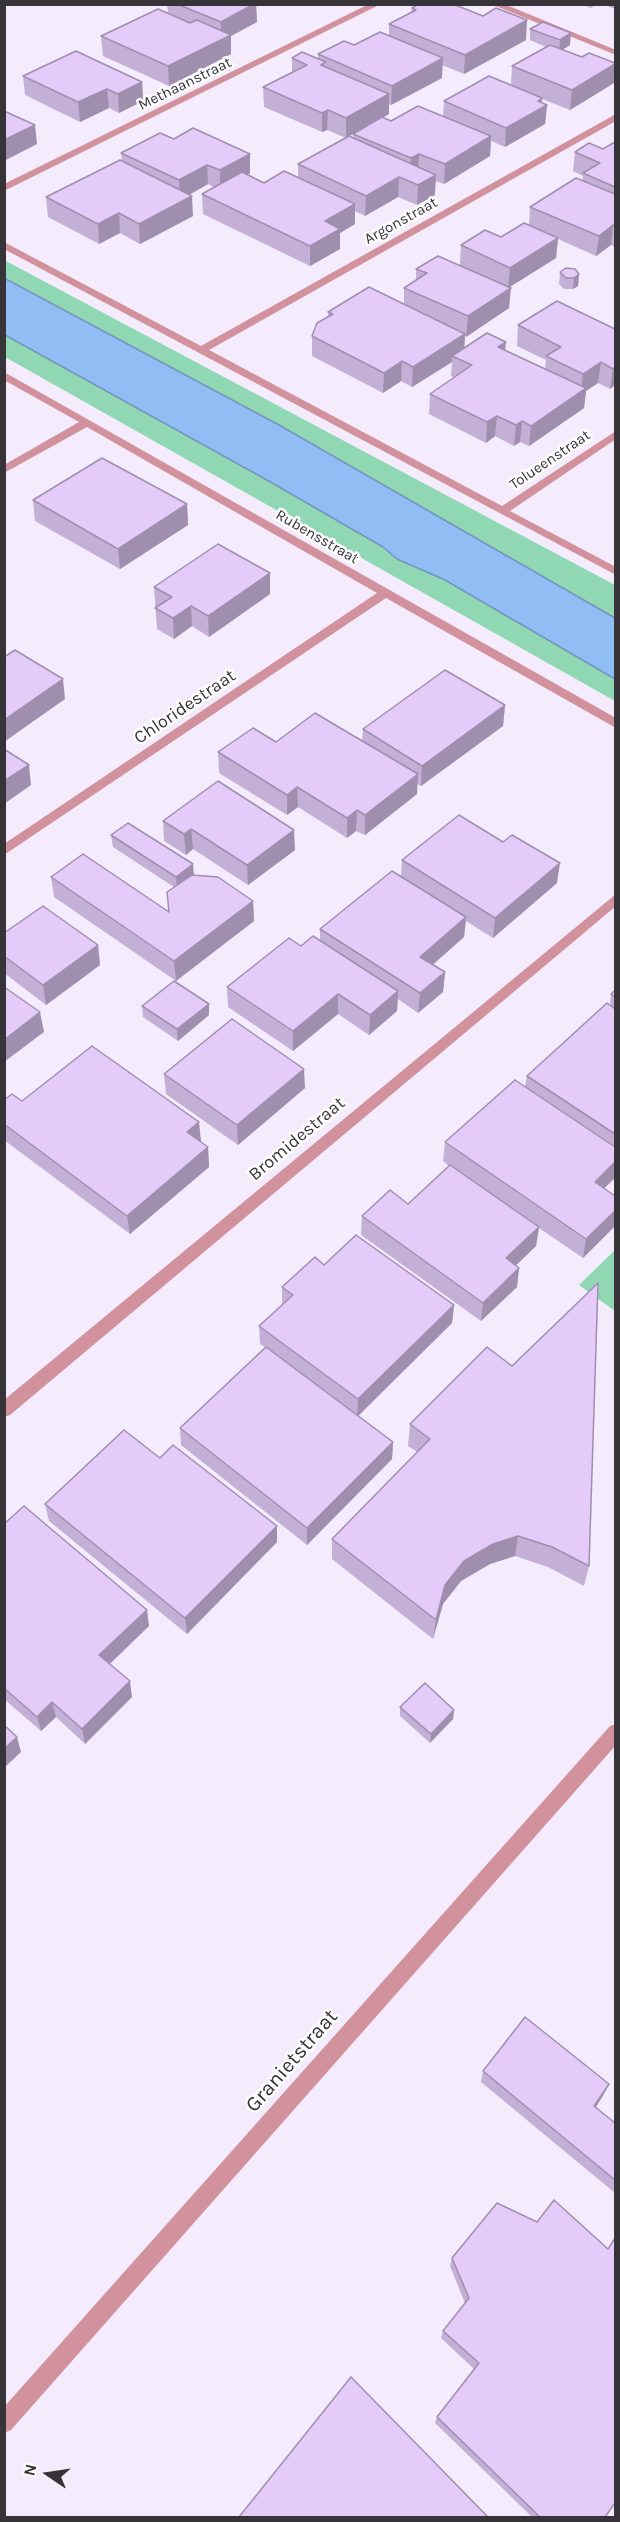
<!DOCTYPE html>
<style>
body{margin:0}
#map{position:relative;width:620px;height:2522px;overflow:hidden;background:#f4ecfc;font-family:Karla,sans-serif}
canvas{display:block}
.frame{position:absolute;inset:0;border:6px solid #363339;pointer-events:none}
.north{position:absolute;left:18px;top:2444px;width:60px;height:60px;-webkit-text-stroke:4px #fdfdfd;paint-order:stroke;rotate:283deg;font-size:16px;font-weight:700;line-height:24px;text-align:center;color:#363339}
.north::after{content:'';display:block;margin:auto;width:21px;height:27px;background:#363339;clip-path:polygon(50% 0,100% 100%,50% 72%,0 100%)}
</style>
<div id="map">
<canvas width="620" height="2522"></canvas>
<div class="frame"></div>
<div class="north">N</div>
</div>
<script>
const g = document.querySelector('canvas').getContext('2d');
g.lineJoin = 'round';
function fillPath(path, color) {
  g.fillStyle = color;
  g.fill(path, 'evenodd');
}
function toPath(rows) {
  const path = new Path2D();
  for (const r of rows) {
    path.moveTo(r[0], r[1]);
    for (let i = 2; i < r.length; i += 2) path.lineTo(r[i], r[i + 1]);
  }
  return path;
}
function strokePath(path, color, width, dash) {
  g.strokeStyle = color;
  g.lineWidth = width;
  g.lineCap = dash ? 'butt' : 'round';
  g.setLineDash(dash || []);
  g.stroke(path);
}
function drawText(font, color, halo, rows, align = 'center') {
  g.font = font + ' Karla,sans-serif';
  g.lineWidth = 5;
  g.setLineDash([]);
  g.textBaseline = 'middle';
  g.strokeStyle = halo;
  g.fillStyle = color;
  for (const [text, x, y, turn = 0] of rows) {
    g.save();
    g.translate(x, y);
    g.rotate((+turn || 0) * Math.PI / 180);
    g.textAlign = isNaN(turn) ? turn : align;
    if (halo) g.strokeText(text, 0, 0);
    g.fillText(text, 0, 0);
    g.restore();
  }
}
fillPath(toPath([
 [4,260,615,585,615,618,279,425,5,278],
 [4,335,267,480,383,547,397,559,445,580,615,679,615,701,5,357],
 [615,1250,615,1311,579,1285]
]), '#8fd8b3');
const water = toPath([
 [4,278,279,425,615,618,615,679,445,580,397,559,383,547,267,480,5,335,4,278]
]);
fillPath(water, '#91bdf5');
strokePath(water, '#7694bd', 1.5);
fillPath(toPath([
 [369,4,381,4,4,191,4,184,369,4],
 [491,4,504,4,616,50,616,55,491,4],
 [616,114,616,121,209,350,502,506,616,431,616,439,510,511,616,567,616,575,4,249,4,242,201,346,616,114],
 [4,372,616,718,616,728,386,598,4,855,4,844,377,593,87,427,4,473,4,465,79,422,4,380,4,372],
 [616,894,616,906,10,1415,4,1417,4,1400,616,894],
 [616,1724,616,1745,11,2430,4,2433,4,2407,610,1726,616,1724]
]), '#d1919d');
fillPath(toPath([
 [167,4,256,4,257,22,231,36,231,54,169,86,103,56,101,36,168,13],
 [581,4,597,4,591,8],
 [603,4,615,4,615,8,612,8],
 [412,8,526,40,464,74,442,65,442,78,391,105,389,104,389,114,382,118,391,121,443,116,444,101,511,85,512,66,546,47,530,40,530,29,570,45,562,50,614,83,570,110,542,99,542,103,547,105,545,124,505,147,491,141,490,156,444,184,435,181,435,195,417,205,398,197,365,216,355,211,355,224,340,233,340,249,310,266,203,214,202,194,215,188,208,184,189,195,193,216,140,244,120,233,99,244,48,217,46,197,122,161,121,153,160,133,250,173,248,175,264,183,298,177,298,164,353,138,353,134,366,127,346,138,327,130,322,132,264,107,263,87,292,72,292,58,318,59,318,54,389,36,389,24,411,12],
 [23,76,142,82,143,101,119,113,109,108,80,122,25,95],
 [615,142,615,247,611,245,596,256,558,239,556,258,510,287,509,308,466,337,465,336,464,348,505,350,545,369,546,360,517,346,518,325,615,329,615,385,610,389,598,383,586,391,584,408,529,446,520,442,514,446,495,436,486,443,429,414,430,394,454,377,451,376,452,362,412,387,401,381,383,393,312,356,312,336,328,317,328,312,404,304,404,288,416,281,416,269,460,265,461,245,501,237,529,225,530,207,582,180,583,176,573,171,575,152,603,149],
 [560,272,579,274,578,286,573,289,564,289,559,284],
 [33,500,187,504,188,525,120,569,35,521],
 [270,573,270,594,209,637,192,626,174,639,157,629,154,587],
 [505,705,503,726,421,786,417,784,417,794,365,835,356,831,347,838,298,807,287,815,219,773,218,752,276,742,362,741,363,729],
 [163,821,295,850,248,885,193,849,186,855,164,841],
 [111,835,194,875,253,901,254,921,176,981,54,897,51,877,169,912,167,892,174,887,113,847],
 [402,860,557,883,493,938,466,921,464,937,433,965,445,972,443,992,418,1013,398,999,397,1011,369,1035,338,1014,293,1051,228,1007,227,987,301,946,320,940,320,929,401,877],
 [4,933,98,945,100,965,46,1005,4,973],
 [615,990,615,1178,604,1188,615,1196,615,1226,583,1258,539,1228,536,1246,516,1265,519,1268,517,1287,481,1321,361,1235,362,1216,408,1204,449,1166,443,1161,445,1142,525,1087,527,1076,610,1005,611,994],
 [142,1006,209,1015,178,1041,143,1017],
 [164,1074,305,1088,238,1145,166,1094],
 [4,1100,22,1101,201,1141,200,1142,208,1147,209,1167,130,1234,4,1140],
 [324,1265,454,1305,452,1323,358,1416,393,1442,392,1459,307,1545,181,1445,180,1428,265,1347,260,1344,259,1326,282,1305,282,1287],
 [487,1347,589,1566,584,1586,548,1567,515,1556,490,1564,461,1581,443,1604,433,1639,332,1559,332,1539,417,1452,408,1446,410,1424],
 [160,1458,277,1542,187,1634,49,1521,45,1504],
 [4,1524,149,1626,110,1664,132,1697,85,1744,56,1717,41,1731,4,1699],
 [400,1707,454,1710,453,1719,430,1743,400,1716],
 [483,2071,604,2094,596,2107,615,2123,615,2193,481,2082],
 [452,2258,605,2517,532,2517,435,2423,437,2417,474,2369,441,2338,443,2331,465,2303,450,2266]
]), '#c4afd7');
fillPath(toPath([
 [254,4,256,4,257,22,231,36,231,54,169,86,168,66,221,40,221,22],
 [527,20,526,40,464,74,465,55],
 [571,33,570,45,559,52,560,40],
 [443,58,442,78,391,105,392,86],
 [615,64,614,83,570,110,572,90],
 [142,82,143,101,119,113,118,94],
 [107,89,109,108,80,122,78,102],
 [389,94,389,114,346,138,346,118],
 [542,98,542,108,547,105,545,124,505,147,506,128,538,101],
 [328,110,327,130,322,132,322,113],
 [35,125,37,144,4,161,4,140],
 [491,136,490,156,444,184,445,164],
 [250,154,250,173,220,190,220,170],
 [419,154,418,173,410,178,411,158],
 [207,165,208,184,180,200,179,180],
 [436,175,435,195,417,205,418,185],
 [399,177,398,197,365,216,366,196],
 [192,196,193,216,140,244,139,224],
 [355,204,355,224,340,233,340,249,310,266,310,246,325,221],
 [119,213,120,233,99,244,98,224],
 [613,225,611,245,596,256,599,236],
 [558,238,556,258,508,288,510,268],
 [579,274,578,286,573,289,574,278],
 [511,288,509,308,466,337,468,316],
 [465,334,464,354,452,356,452,362,412,387,413,367],
 [506,342,504,362,498,347],
 [402,361,401,381,383,393,384,373],
 [601,362,598,383,586,391,584,408,529,446,531,426,581,392,583,374],
 [615,367,615,385,610,389,613,369],
 [497,416,495,436,486,443,487,422],
 [522,421,520,442,514,446,516,425],
 [187,504,188,525,120,569,118,549],
 [270,573,270,594,209,637,208,616],
 [191,606,192,626,174,639,173,618],
 [63,679,65,699,4,742,4,720],
 [505,705,503,726,421,786,422,766],
 [29,765,31,785,4,804,4,781],
 [418,774,417,794,365,835,365,815],
 [297,787,298,807,287,815,287,795],
 [357,810,356,831,347,838,347,818],
 [191,829,193,849,186,855,184,834],
 [294,830,295,850,248,885,247,865],
 [560,863,557,883,493,938,495,918],
 [193,864,194,876,177,889,176,877],
 [253,901,254,921,176,981,174,961],
 [466,917,464,937,419,976,420,957],
 [98,945,100,965,46,1005,43,985],
 [445,972,443,992,418,1013,420,993],
 [398,991,397,1011,369,1035,370,1015],
 [338,994,338,1014,293,1051,293,1031],
 [209,1004,209,1015,178,1041,177,1029],
 [40,1012,44,1032,4,1062,4,1040],
 [304,1069,305,1088,238,1145,237,1125],
 [199,1122,201,1141,188,1151,187,1132],
 [208,1147,209,1167,130,1234,127,1216],
 [615,1162,615,1178,591,1201,595,1182],
 [615,1211,615,1226,583,1258,586,1239],
 [539,1227,536,1246,504,1277,506,1258],
 [519,1268,517,1287,481,1321,483,1303],
 [454,1305,452,1323,357,1417,358,1399],
 [393,1442,392,1459,307,1545,307,1528],
 [277,1526,277,1542,187,1634,185,1618],
 [518,1536,515,1556,490,1564,461,1581,443,1604,433,1639,436,1620,445,1585,464,1561,493,1544],
 [147,1610,149,1626,102,1671,99,1655],
 [130,1681,132,1697,85,1744,82,1729],
 [52,1702,56,1717,41,1731,37,1717],
 [454,1710,453,1719,430,1743,431,1734],
 [17,1737,21,1752,4,1768,4,1749],
 [609,2084,604,2094,590,2116,594,2106]
]), '#a08eaf');
const building = toPath([
 [177,4,254,4,221,22,177,4],
 [419,4,453,4,483,16,496,8,527,20,465,55,389,24,416,10,412,8,419,4],
 [158,9,190,23,197,20,231,35,168,66,101,36,158,9],
 [543,22,571,33,560,40,530,29,543,22],
 [380,32,443,58,392,86,318,54,344,41,354,45,380,32],
 [550,45,582,57,589,53,615,63,615,64,572,90,512,66,550,45],
 [76,51,142,82,118,94,107,89,78,102,23,76,76,51],
 [302,52,326,62,321,65,389,94,346,118,328,110,322,113,263,87,307,65,292,58,302,52],
 [489,76,542,98,538,101,547,105,506,128,444,101,489,76],
 [418,106,491,136,445,164,419,154,411,158,353,134,382,117,391,121,418,106],
 [4,111,35,125,4,140,4,111],
 [193,128,250,154,220,170,207,165,179,180,121,153,160,133,174,139,193,128],
 [349,136,436,175,418,185,399,177,366,196,298,164,349,136],
 [615,142,615,187,583,173,600,163,575,152,589,143,603,149,615,142],
 [120,160,192,196,139,224,119,213,98,224,46,197,120,160],
 [284,171,355,204,325,221,340,229,310,246,202,194,242,172,264,183,284,171],
 [576,178,615,194,615,226,613,225,599,236,530,207,576,178],
 [524,223,558,238,510,268,461,245,485,230,501,237,524,223],
 [438,256,511,288,468,316,404,288,427,273,416,269,438,256],
 [566,268,575,269,579,274,574,278,566,278,560,272,566,268],
 [369,287,465,334,413,367,402,361,384,373,312,336,317,323,333,314,328,312,369,287],
 [557,301,615,329,615,367,613,369,601,362,583,374,546,356,561,347,518,325,557,301],
 [487,333,506,342,498,347,586,388,531,426,522,421,516,425,497,416,487,422,430,394,472,365,452,356,487,333],
 [102,458,187,504,118,549,33,500,102,458],
 [218,544,270,573,208,616,191,606,173,618,155,608,172,597,154,587,218,544],
 [15,650,63,679,4,720,4,657,15,650],
 [445,670,505,705,422,766,363,729,445,670],
 [315,713,418,774,365,815,357,810,347,818,297,787,287,795,218,752,253,728,276,742,315,713],
 [4,749,29,765,4,781,4,749],
 [218,781,294,830,247,865,191,829,184,834,163,821,218,781],
 [459,815,503,842,512,835,560,863,495,918,402,860,459,815],
 [128,823,193,864,176,877,111,835,128,823],
 [83,854,169,912,167,892,192,875,218,877,253,901,174,961,51,877,83,854],
 [392,871,466,917,420,957,445,972,420,993,320,929,392,871],
 [43,906,98,945,43,985,4,956,4,933,43,906],
 [313,936,398,991,370,1015,338,994,293,1031,227,987,289,938,301,946,313,936],
 [174,981,209,1004,177,1029,142,1006,174,981],
 [4,987,40,1012,4,1040,4,987],
 [615,990,615,997,611,994,615,990],
 [607,1003,615,1009,615,1134,527,1076,607,1003],
 [232,1019,304,1069,237,1125,164,1074,232,1019],
 [92,1046,199,1122,187,1132,208,1147,127,1216,4,1124,4,1100,12,1094,22,1101,92,1046],
 [515,1080,615,1147,615,1162,595,1182,615,1196,615,1211,586,1239,445,1142,515,1080],
 [450,1165,539,1227,506,1258,519,1268,483,1303,362,1216,390,1190,408,1204,450,1165],
 [356,1235,454,1305,358,1399,259,1326,293,1295,282,1287,315,1257,324,1265,356,1235],
 [598,1283,589,1566,552,1547,518,1536,493,1544,464,1561,445,1585,436,1620,332,1539,430,1439,410,1424,487,1347,512,1366,598,1283],
 [266,1347,393,1442,307,1528,180,1428,266,1347],
 [124,1430,160,1458,173,1445,277,1526,185,1618,45,1504,124,1430],
 [24,1506,147,1610,99,1655,130,1681,82,1729,52,1702,37,1717,4,1688,4,1524,24,1506],
 [425,1683,454,1710,431,1734,400,1707,425,1683],
 [4,1725,17,1737,4,1749,4,1725],
 [525,2017,609,2084,594,2106,615,2123,615,2180,483,2071,525,2017],
 [554,2200,608,2249,615,2238,615,2503,605,2517,540,2517,437,2417,479,2363,443,2331,469,2298,452,2258,497,2203,537,2222,554,2200],
 [351,2377,488,2517,239,2517,351,2377]
]);
fillPath(building, '#e4cbfa');
strokePath(building, '#a08eaf', 1.5);
drawText('15px', '#363339', '#fdfdfd', [
 ["Methaanstraat",185,84,-26],
 ["Argonstraat",401,221,-29],
 ["Tolueenstraat",550,460,-34],
 ["Rubensstraat",317,537,30]
]);
drawText('18px', '#363339', '#fdfdfd', [
 ["Chloridestraat",185,707,-34],
 ["Bromidestraat",297,1139,-40]
]);
drawText('21px', '#363339', '#fdfdfd', [
 ["Granietstraat",292,2061,-49]
]);
</script>
